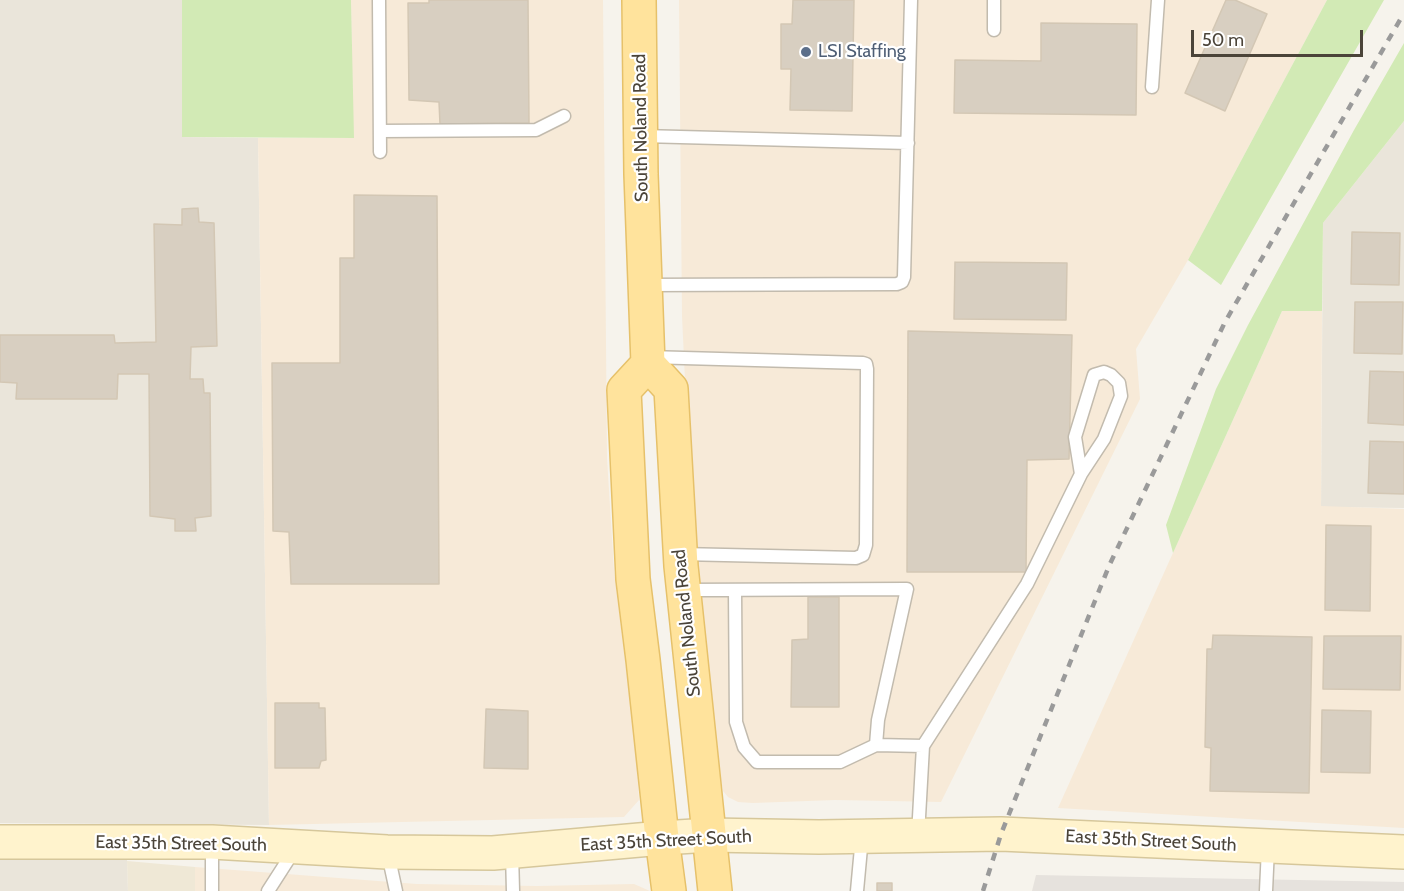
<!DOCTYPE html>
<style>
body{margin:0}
#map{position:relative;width:1404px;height:891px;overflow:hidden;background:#f6f3ec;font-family:Cabin,sans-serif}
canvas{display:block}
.scale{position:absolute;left:1191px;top:30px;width:172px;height:27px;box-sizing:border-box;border:3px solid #4b4439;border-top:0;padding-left:8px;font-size:18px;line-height:21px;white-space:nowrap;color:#4b4439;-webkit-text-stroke:4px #fff;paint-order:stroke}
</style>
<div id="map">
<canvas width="1404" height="891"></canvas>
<div class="scale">50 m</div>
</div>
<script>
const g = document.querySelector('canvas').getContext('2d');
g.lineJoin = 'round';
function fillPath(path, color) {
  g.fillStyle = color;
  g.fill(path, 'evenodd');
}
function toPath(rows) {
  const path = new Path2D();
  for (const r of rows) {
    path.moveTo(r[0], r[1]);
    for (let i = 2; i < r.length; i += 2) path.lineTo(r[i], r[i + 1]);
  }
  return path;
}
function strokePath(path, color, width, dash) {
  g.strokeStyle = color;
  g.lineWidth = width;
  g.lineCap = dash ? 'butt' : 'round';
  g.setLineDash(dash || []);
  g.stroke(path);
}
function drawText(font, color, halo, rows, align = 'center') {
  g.font = font + ' Cabin,sans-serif';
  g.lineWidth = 4.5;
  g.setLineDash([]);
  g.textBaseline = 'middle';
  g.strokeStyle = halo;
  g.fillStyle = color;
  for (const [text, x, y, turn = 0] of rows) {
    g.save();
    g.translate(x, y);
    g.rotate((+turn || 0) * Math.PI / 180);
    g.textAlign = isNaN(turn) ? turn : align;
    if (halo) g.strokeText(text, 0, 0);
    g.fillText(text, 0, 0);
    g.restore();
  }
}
fillPath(toPath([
 [0,0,182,0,182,137,258,138,269,825,0,823],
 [1404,121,1404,508,1321,507,1323,223],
 [0,857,127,860,128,891,0,891]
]), '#eae5da');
fillPath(toPath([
 [351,0,603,0,607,458,614,571,636,750,639,800,624,817,269,825,258,138,353,138],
 [679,0,1327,0,1188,260,1136,349,1140,399,941,802,835,800,753,803,738,802,728,797,723,791,721,780,702,637,691,509,682,316],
 [1282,311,1322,311,1321,506,1404,509,1404,828,1058,808],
 [195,867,417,884,537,886,634,884,650,891,195,891]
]), '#f7ead8');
fillPath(toPath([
 [1036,875,1404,882,1404,891,1032,891]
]), '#e6e2dd');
fillPath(toPath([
 [127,861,195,867,195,891,128,891]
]), '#efe8d6');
fillPath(toPath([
 [182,0,351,0,354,138,182,137],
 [1327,0,1384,0,1221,285,1188,260],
 [1404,43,1404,121,1323,223,1322,311,1282,311,1173,553,1166,525,1216,389,1248,325,1354,130]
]), '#d2eab5');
const building = toPath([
 [429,0,528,0,529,123,440,124,439,102,409,100,408,3,429,3,429,0],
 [793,0,854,0,852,111,790,110,791,69,781,69,781,24,792,24,793,0],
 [1226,0,1235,0,1267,14,1225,111,1185,93,1226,0],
 [1041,23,1137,24,1136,115,954,113,955,60,1041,61,1041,23],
 [354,195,437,196,439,584,291,584,289,532,273,531,272,363,340,363,340,258,354,258,354,195],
 [198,208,199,222,214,223,217,346,191,347,190,379,203,379,204,393,210,393,211,516,195,518,196,531,175,531,175,519,150,516,149,374,118,374,117,399,16,399,17,383,0,382,0,335,114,335,115,343,156,342,154,224,182,225,182,209,198,208],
 [1352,232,1400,233,1399,285,1351,284,1352,232],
 [955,262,1067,263,1066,320,954,319,955,262],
 [1355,302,1403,302,1402,354,1354,353,1355,302],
 [908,331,1072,335,1069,459,1027,460,1026,572,907,572,908,331],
 [1370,371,1404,372,1404,425,1368,423,1370,371],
 [1370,441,1404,442,1404,494,1368,493,1370,441],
 [1326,525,1371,526,1370,611,1325,610,1326,525],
 [808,597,839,597,839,707,791,707,792,640,808,639,808,597],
 [1213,635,1312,637,1309,793,1210,791,1211,748,1205,747,1207,649,1212,649,1213,635],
 [1324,636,1401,636,1400,690,1323,689,1324,636],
 [275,703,319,703,319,708,325,708,326,760,321,761,319,768,275,768,275,703],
 [486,709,528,711,528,769,484,768,486,709],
 [1322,710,1371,711,1370,773,1321,772,1322,710],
 [877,883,892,883,892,891,877,891,877,883]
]);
fillPath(building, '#d8cfc1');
strokePath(building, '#d3c7b4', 1.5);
const lane = toPath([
 [379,0,380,152],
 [994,30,994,0],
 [1152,87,1158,0],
 [380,131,536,130,564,116],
 [642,136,908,143],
 [646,285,897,284,902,282,904,277,911,0],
 [648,357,863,363,866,364,867,369,866,545,863,555,856,558,681,554],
 [684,590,907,589,878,720,876,745,923,746,918,835],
 [735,590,736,722,744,747,757,762,840,762,876,745],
 [923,746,1027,584,1081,474,1104,439,1121,396,1119,383,1111,375,1104,372,1094,375,1075,437,1081,474],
 [512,853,513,891],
 [388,854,396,891],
 [212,891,212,843],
 [268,891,295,849],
 [857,891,862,837],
 [1266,891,1268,848]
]);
const secondary = toPath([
 [0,842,212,842,387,852,493,853,662,838,710,835,819,837,1001,834,1404,852]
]);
const primary = toPath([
 [639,0,641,174,648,364,671,389,681,566,715,891],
 [648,364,624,390,633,579,643,660,662,838,669,891]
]);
strokePath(lane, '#c2bbae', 15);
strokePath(secondary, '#d6c79b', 36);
strokePath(primary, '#e6c16a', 36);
strokePath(lane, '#fff', 12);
strokePath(secondary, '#fff3cd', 33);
strokePath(primary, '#ffe39c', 33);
strokePath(toPath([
 [983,891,1001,834,1109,566,1225,322,1404,13]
]), '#9a9a9a', 4.5, [8, 8]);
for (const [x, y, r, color] of [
 [806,52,6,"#5c6f8a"]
]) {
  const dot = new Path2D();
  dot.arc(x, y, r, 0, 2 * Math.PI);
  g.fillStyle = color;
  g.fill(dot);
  strokePath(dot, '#fff', 2);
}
drawText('18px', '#4e5e75', '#fff', [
 ["LSI Staffing",818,52]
], 'left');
drawText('18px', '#4b4439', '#fff', [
 ["South Noland Road",641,128,-91],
 ["South Noland Road",687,623,-96],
 ["East 35th Street South",666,841,-3],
 ["East 35th Street South",1151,841,3],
 ["East 35th Street South",181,844,1]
]);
</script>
